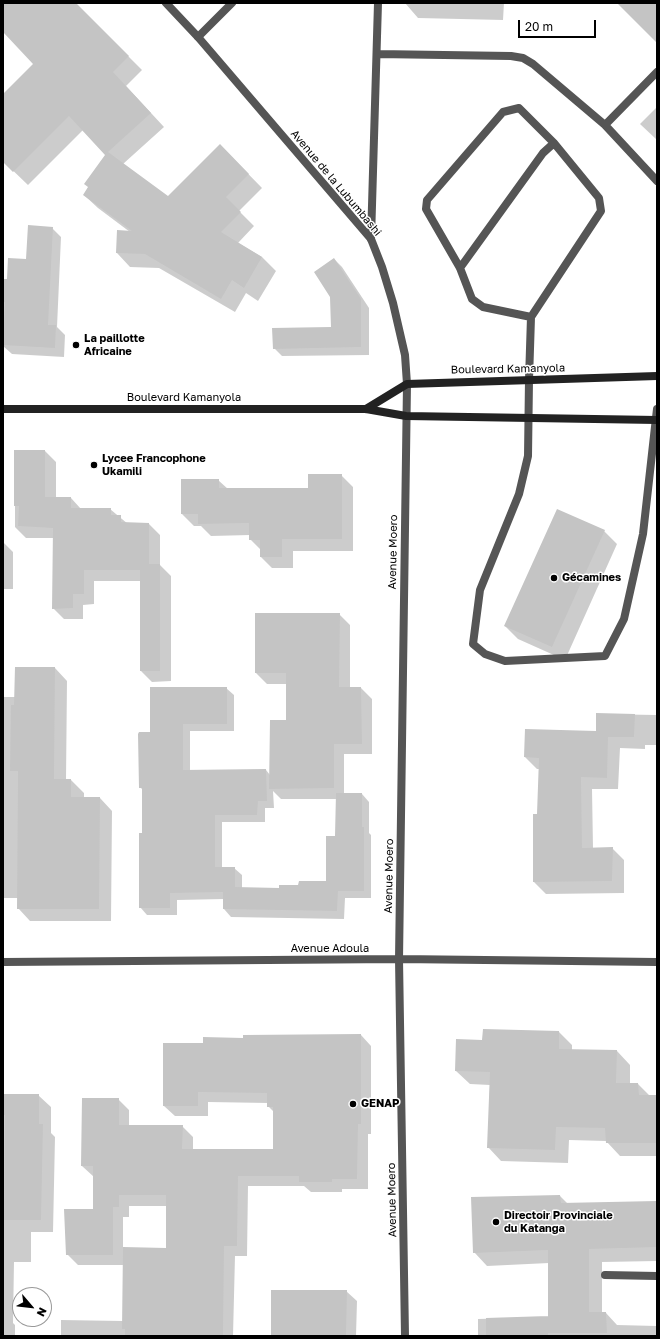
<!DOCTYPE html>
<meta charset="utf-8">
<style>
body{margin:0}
#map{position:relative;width:660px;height:1339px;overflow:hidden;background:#fff;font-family:"Golos Text",sans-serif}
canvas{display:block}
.frame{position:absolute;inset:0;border:4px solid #000;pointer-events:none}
.north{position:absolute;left:12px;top:1287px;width:40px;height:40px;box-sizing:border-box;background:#fff;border:1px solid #999;border-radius:50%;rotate:118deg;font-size:11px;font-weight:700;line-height:16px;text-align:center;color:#000}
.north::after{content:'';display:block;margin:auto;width:14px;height:18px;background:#000;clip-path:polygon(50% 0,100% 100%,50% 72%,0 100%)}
.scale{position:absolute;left:518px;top:20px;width:78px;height:18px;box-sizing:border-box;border:2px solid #000;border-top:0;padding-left:5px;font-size:12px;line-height:14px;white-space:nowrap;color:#000;-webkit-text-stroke:3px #fff;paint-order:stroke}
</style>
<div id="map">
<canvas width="660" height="1339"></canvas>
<div class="frame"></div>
<div class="north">N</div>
<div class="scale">20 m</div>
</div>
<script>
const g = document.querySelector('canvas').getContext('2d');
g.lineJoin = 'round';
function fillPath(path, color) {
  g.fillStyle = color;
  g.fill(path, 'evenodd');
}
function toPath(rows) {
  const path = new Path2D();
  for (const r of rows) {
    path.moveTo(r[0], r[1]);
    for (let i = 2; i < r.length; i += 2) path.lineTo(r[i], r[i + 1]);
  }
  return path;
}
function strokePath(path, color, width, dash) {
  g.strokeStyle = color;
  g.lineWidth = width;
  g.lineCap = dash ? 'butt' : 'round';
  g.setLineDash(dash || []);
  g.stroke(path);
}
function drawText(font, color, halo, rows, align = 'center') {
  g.font = font + ' "Golos Text",sans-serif';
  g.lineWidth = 3;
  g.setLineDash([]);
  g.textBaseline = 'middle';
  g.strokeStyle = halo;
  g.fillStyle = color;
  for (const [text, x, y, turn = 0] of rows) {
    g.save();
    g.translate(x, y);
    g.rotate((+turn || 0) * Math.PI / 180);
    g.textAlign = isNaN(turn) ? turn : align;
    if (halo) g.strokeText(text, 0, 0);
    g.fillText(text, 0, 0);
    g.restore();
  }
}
fillPath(toPath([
 [3,3,57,3,85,13,142,70,126,86,164,127,123,164,168,197,220,145,262,188,239,211,254,226,238,243,262,257,276,271,258,301,246,293,235,312,159,268,130,267,117,253,130,232,98,208,84,195,106,155,83,130,28,185,3,161,3,96,34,64,3,31],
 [405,3,504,3,503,20,418,18],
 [657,107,657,140,640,124],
 [52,228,61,237,57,327,65,335,64,357,12,354,3,346,3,280,8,280],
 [334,259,342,267,369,308,369,355,282,356,274,348,332,328],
 [15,451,45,451,56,462,56,498,71,498,81,509,110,509,128,524,149,524,160,535,160,565,171,576,171,681,152,682,141,671,141,581,94,581,94,604,83,605,83,619,64,619,53,608,54,538,26,538,15,527],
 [341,475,353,487,353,551,293,551,293,568,272,568,260,556,261,550,250,539,250,535,211,536,201,526,194,526,182,514,218,480,228,489,309,489],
 [604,531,617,544,565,660,518,639,505,626],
 [3,542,13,552,13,589,3,589],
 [339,614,350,625,350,688,361,688,372,699,372,754,344,754,344,794,362,794,369,802,369,833,371,835,371,898,345,898,344,919,231,917,224,909,224,899,177,900,177,915,147,915,140,907,143,834,143,790,140,787,151,733,226,688,234,695,234,731,190,731,190,771,266,770,270,775,287,721,287,684,267,684,256,673],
 [273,791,281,799,337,799,336,837,327,882,280,889,242,888,242,875,234,868,222,868,222,822,265,822,265,808,274,808],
 [55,668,67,681,66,780,71,780,84,793,84,798,100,798,112,811,111,921,30,921,18,908,18,898,3,898,3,697,15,697],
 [597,714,657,715,657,745,645,745,645,749,620,748,618,789,592,789,593,848,612,848,624,860,624,893,546,894,534,882,540,769,537,769,525,757,597,732],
 [559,1032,572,1045,572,1050,617,1051,630,1065,630,1084,638,1084,650,1096,657,1096,657,1156,620,1156,606,1141,569,1140,568,1163,501,1161,488,1147,490,1085,470,1084,456,1071,483,1041],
 [361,1035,371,1046,371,1134,368,1134,368,1189,342,1189,342,1192,311,1192,304,1186,248,1186,247,1256,235,1256,233,1336,61,1336,61,1320,123,1321,124,1265,78,1265,67,1254,94,1210,94,1177,82,1166,118,1099,129,1110,129,1126,182,1126,193,1137,193,1150,274,1150,274,1112,268,1106,268,1103,208,1102,208,1116,175,1116,164,1106,204,1044,244,1039],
 [129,1206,167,1206,167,1249,123,1248,123,1217,129,1217],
 [3,1095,38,1095,51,1107,51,1133,55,1137,53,1232,31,1232,31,1262,14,1262,13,1323,15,1325,15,1336,3,1336],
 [560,1196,568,1204,657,1202,657,1261,602,1262,602,1313,606,1313,617,1325,657,1326,657,1336,478,1336,478,1319,549,1317,549,1263,487,1266,474,1252],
 [346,1291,357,1301,356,1336,272,1336]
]), '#0003');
fillPath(toPath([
 [3,3,76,3,129,56,113,72,151,113,108,152,168,196,220,144,249,174,226,197,241,212,221,232,262,257,244,288,232,280,221,299,145,254,116,253,117,230,132,231,83,195,88,187,84,184,105,155,69,116,13,172,3,162,3,94,33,64,3,32],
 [617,3,657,3,657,43],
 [28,225,53,227,48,325,56,325,55,348,3,345,5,302,3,302,3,279,7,279,8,258,26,259],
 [334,258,361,299,361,347,273,349,272,328,331,327,330,297,314,272],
 [14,450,45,450,45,497,71,497,71,508,111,508,111,515,121,515,121,522,149,523,149,564,160,564,160,671,140,671,140,570,84,570,84,594,73,594,73,608,52,609,53,528,18,526,19,506,14,506],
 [308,474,342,474,342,539,282,539,282,557,260,557,260,540,249,540,249,523,198,524,198,514,181,514,181,479,219,479,219,488,308,488],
 [557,509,605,530,552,647,504,626],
 [255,613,340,613,339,687,361,687,362,744,334,744,334,788,269,789,270,720,286,720,286,673,255,673],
 [15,667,55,667,54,779,71,779,71,797,100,797,99,909,17,909,18,771,10,771,11,705,14,705],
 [150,687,227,687,227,724,183,724,183,770,266,769,267,801,258,801,257,815,215,815,215,867,235,867,235,887,279,888,279,885,298,885,299,881,326,881,326,836,335,836,336,793,362,793,362,827,364,827,364,891,338,891,337,911,223,909,223,892,170,893,170,908,139,908,139,833,142,833,142,788,139,788,138,734,139,732,150,732],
 [596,713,635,714,634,737,608,737,607,778,581,777,582,848,613,847,612,881,533,882,533,814,537,814,539,758,524,757,525,729,596,731],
 [483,1029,559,1031,559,1049,617,1050,616,1083,638,1083,639,1095,657,1095,657,1143,606,1143,605,1128,556,1127,555,1150,487,1148,490,1072,455,1071,456,1039,482,1040],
 [361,1034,361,1124,358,1124,357,1179,332,1179,332,1182,299,1182,299,1176,238,1176,237,1246,224,1246,223,1336,125,1336,125,1329,122,1329,123,1247,166,1248,166,1195,119,1195,119,1207,113,1207,113,1255,66,1255,64,1209,93,1209,93,1166,81,1166,82,1098,119,1098,119,1125,183,1125,182,1149,273,1149,273,1107,267,1107,267,1093,198,1092,198,1106,163,1106,163,1043,203,1043,203,1037,243,1038,243,1035],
 [4,1094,39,1094,39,1124,43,1124,41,1220,4,1220,5,1115,3,1115],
 [560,1195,561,1203,657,1201,657,1247,589,1249,589,1312,606,1312,607,1333,548,1333,548,1250,473,1253,471,1197],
 [271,1290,347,1290,346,1336,271,1336],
 [548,1316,548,1336,486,1336,486,1318]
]), '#c4c4c4');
strokePath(toPath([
 [198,37,232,3],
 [377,54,511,56,523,58,533,64,605,125,657,72],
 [605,125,657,181],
 [371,239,378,3],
 [460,268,543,153,554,143],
 [531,317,483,307,472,299,460,268,426,209,427,200,503,112,519,108,554,143,599,198,601,211,531,317,529,380,528,456,519,494,480,590,473,644,485,654,505,661,605,656,624,619,643,534,657,409],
 [605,1275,657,1276]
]), '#555', 8);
strokePath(toPath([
 [166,3,198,37,371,239,382,267,393,303,405,355,407,384,399,959,405,1336],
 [3,962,399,959,657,962]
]), '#555', 8);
strokePath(toPath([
 [3,409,366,409,406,416,657,420],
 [366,409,407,384,657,376]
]), '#222', 8);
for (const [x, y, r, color] of [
 [76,345,4,"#000"],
 [94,465,4,"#000"],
 [554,578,4,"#000"],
 [353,1104,4,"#000"],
 [496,1222,4,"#000"]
]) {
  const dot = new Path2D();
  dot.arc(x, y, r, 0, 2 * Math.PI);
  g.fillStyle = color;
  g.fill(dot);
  strokePath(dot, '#fff', 1.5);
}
drawText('11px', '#000', '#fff', [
 ["Avenue de la Lubumbashi",336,183,50],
 ["Boulevard Kamanyola",508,369,-1],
 ["Boulevard Kamanyola",184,398],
 ["Avenue Moero",393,552,-89],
 ["Avenue Moero",389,876,-89],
 ["Avenue Adoula",330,949],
 ["Avenue Moero",392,1200,-91]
]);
drawText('bold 11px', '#000', '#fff', [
 ["La paillotte",84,339],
 ["Africaine",84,352],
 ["Lycee Francophone",102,459],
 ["Ukamili",102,472],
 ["Gécamines",562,578],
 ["GENAP",361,1104],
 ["Directoir Provinciale",504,1216],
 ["du Katanga",504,1229]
], 'left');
</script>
